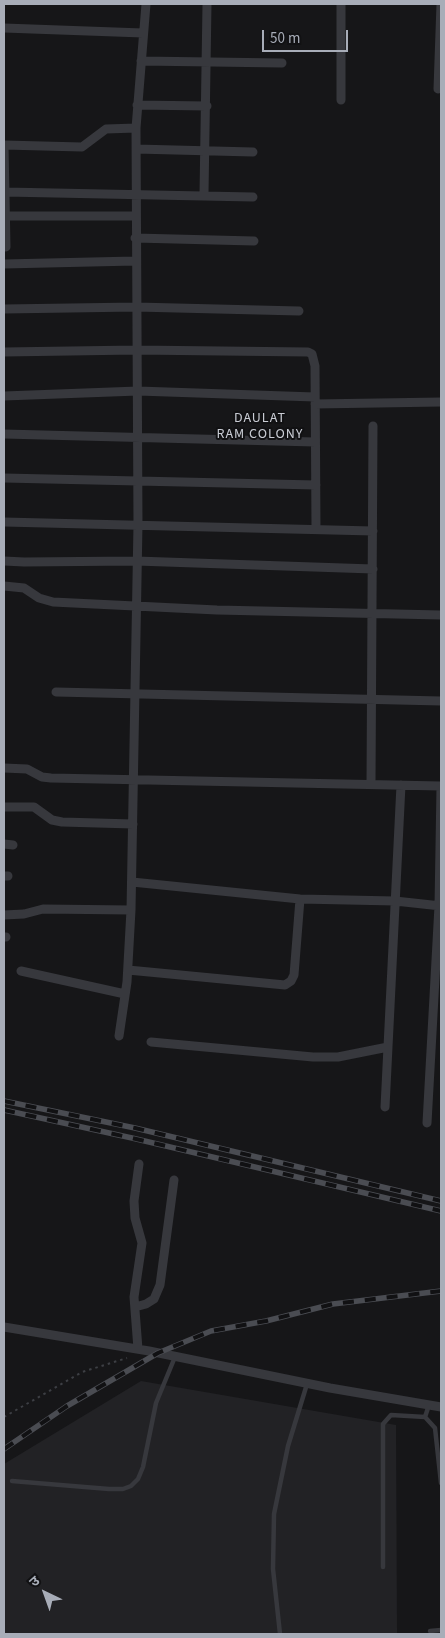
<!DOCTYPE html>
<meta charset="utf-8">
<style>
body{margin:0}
#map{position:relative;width:445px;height:1638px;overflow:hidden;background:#161618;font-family:"Source Sans 3","Noto Sans Devanagari",sans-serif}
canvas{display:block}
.frame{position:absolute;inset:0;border:5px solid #a8adb8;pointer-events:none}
.north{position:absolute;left:20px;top:1568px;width:50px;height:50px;-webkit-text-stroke:4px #111113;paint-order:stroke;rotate:318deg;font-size:14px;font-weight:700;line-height:20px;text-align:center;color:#a8adb8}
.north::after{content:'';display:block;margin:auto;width:18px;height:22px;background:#a8adb8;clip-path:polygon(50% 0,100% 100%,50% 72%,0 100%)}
.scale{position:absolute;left:262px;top:30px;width:86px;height:22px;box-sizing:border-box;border:2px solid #a8adb8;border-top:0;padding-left:6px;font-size:15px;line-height:18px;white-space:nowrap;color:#a8adb8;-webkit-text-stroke:4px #111113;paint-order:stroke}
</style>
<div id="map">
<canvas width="445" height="1638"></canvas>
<div class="frame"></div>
<div class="north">उ</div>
<div class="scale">50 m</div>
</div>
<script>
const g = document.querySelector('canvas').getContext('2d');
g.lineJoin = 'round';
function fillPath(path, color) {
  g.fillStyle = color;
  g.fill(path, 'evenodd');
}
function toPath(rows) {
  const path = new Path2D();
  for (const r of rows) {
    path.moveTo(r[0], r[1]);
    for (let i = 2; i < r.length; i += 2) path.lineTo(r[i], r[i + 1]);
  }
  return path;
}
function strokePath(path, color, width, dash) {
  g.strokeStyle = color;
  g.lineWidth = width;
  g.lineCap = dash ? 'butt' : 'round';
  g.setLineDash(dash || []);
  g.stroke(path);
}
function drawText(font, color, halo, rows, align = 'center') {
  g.font = font + ' "Source Sans 3",sans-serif';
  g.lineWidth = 4;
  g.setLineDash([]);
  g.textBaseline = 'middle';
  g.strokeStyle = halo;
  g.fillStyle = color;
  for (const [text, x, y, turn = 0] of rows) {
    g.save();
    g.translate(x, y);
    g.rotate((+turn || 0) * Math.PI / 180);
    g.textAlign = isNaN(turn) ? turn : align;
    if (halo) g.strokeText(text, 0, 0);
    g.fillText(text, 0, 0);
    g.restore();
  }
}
fillPath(toPath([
 [141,1381,396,1425,397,1634,4,1634,4,1464]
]), '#222225');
strokePath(toPath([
 [4,1417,82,1372,127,1358]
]), '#3d3f44', 2, [2.5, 4]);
strokePath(toPath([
 [425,1417,435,1428,441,1483],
 [12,1481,109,1489,123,1489,131,1486,138,1479,143,1467,156,1403,175,1357],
 [383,1567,383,1424,391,1415,425,1417,429,1405],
 [430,1631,441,1630],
 [280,1634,273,1569,274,1514,288,1446,307,1384]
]), '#37383d', 4.5);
strokePath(toPath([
 [341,4,341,100],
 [4,28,143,33],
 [141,61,282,63],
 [438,89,441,4],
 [137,105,207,106],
 [4,145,82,147,106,129,136,128],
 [4,145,6,247],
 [136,149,253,152],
 [5,192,253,197],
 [204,194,207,4],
 [6,216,135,216],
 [135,238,254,241],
 [4,264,135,261],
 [4,309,136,307,299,311],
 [4,352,136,350,308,352,312,354,315,366,316,529],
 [4,396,138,391,315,397],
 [315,404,441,402],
 [4,434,315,442],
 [4,478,316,485],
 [4,522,373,531],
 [4,561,24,562,136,561,373,569],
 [4,586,24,588,39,598,53,602,217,610,441,615],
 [56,692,441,701],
 [4,768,27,769,42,777,51,778,441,786],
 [371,784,373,426],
 [4,807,34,807,52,820,62,822,133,824],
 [4,844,13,845],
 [4,876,8,876],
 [132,882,300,899,395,901,441,906],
 [4,915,24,914,43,909,131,910],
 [4,937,6,937],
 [128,970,285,985,291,981,294,975,300,899],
 [21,971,125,994],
 [119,1036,127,982,131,910,138,524,136,128,146,4],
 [151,1042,313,1057,338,1057,388,1047],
 [385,1107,401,785],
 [427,1123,439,906,441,787],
 [135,1307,146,1304,154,1299,160,1285,174,1180],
 [4,1327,149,1351,330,1388,441,1407],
 [138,1349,134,1297,142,1243,135,1218,134,1201,139,1164]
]), '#37383d', 9);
const rail = toPath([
 [4,1101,135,1128,441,1201],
 [4,1110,132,1138,441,1211],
 [4,1449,67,1406,158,1353,211,1331,266,1321,333,1304,441,1291]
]);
strokePath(rail, '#4a4c52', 5.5);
strokePath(rail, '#111113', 4, [11]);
g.letterSpacing = '1px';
drawText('14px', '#c9ccd4', '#111113', [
 ["DAULAT",260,419],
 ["RAM COLONY",260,435]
]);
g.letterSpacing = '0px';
</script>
